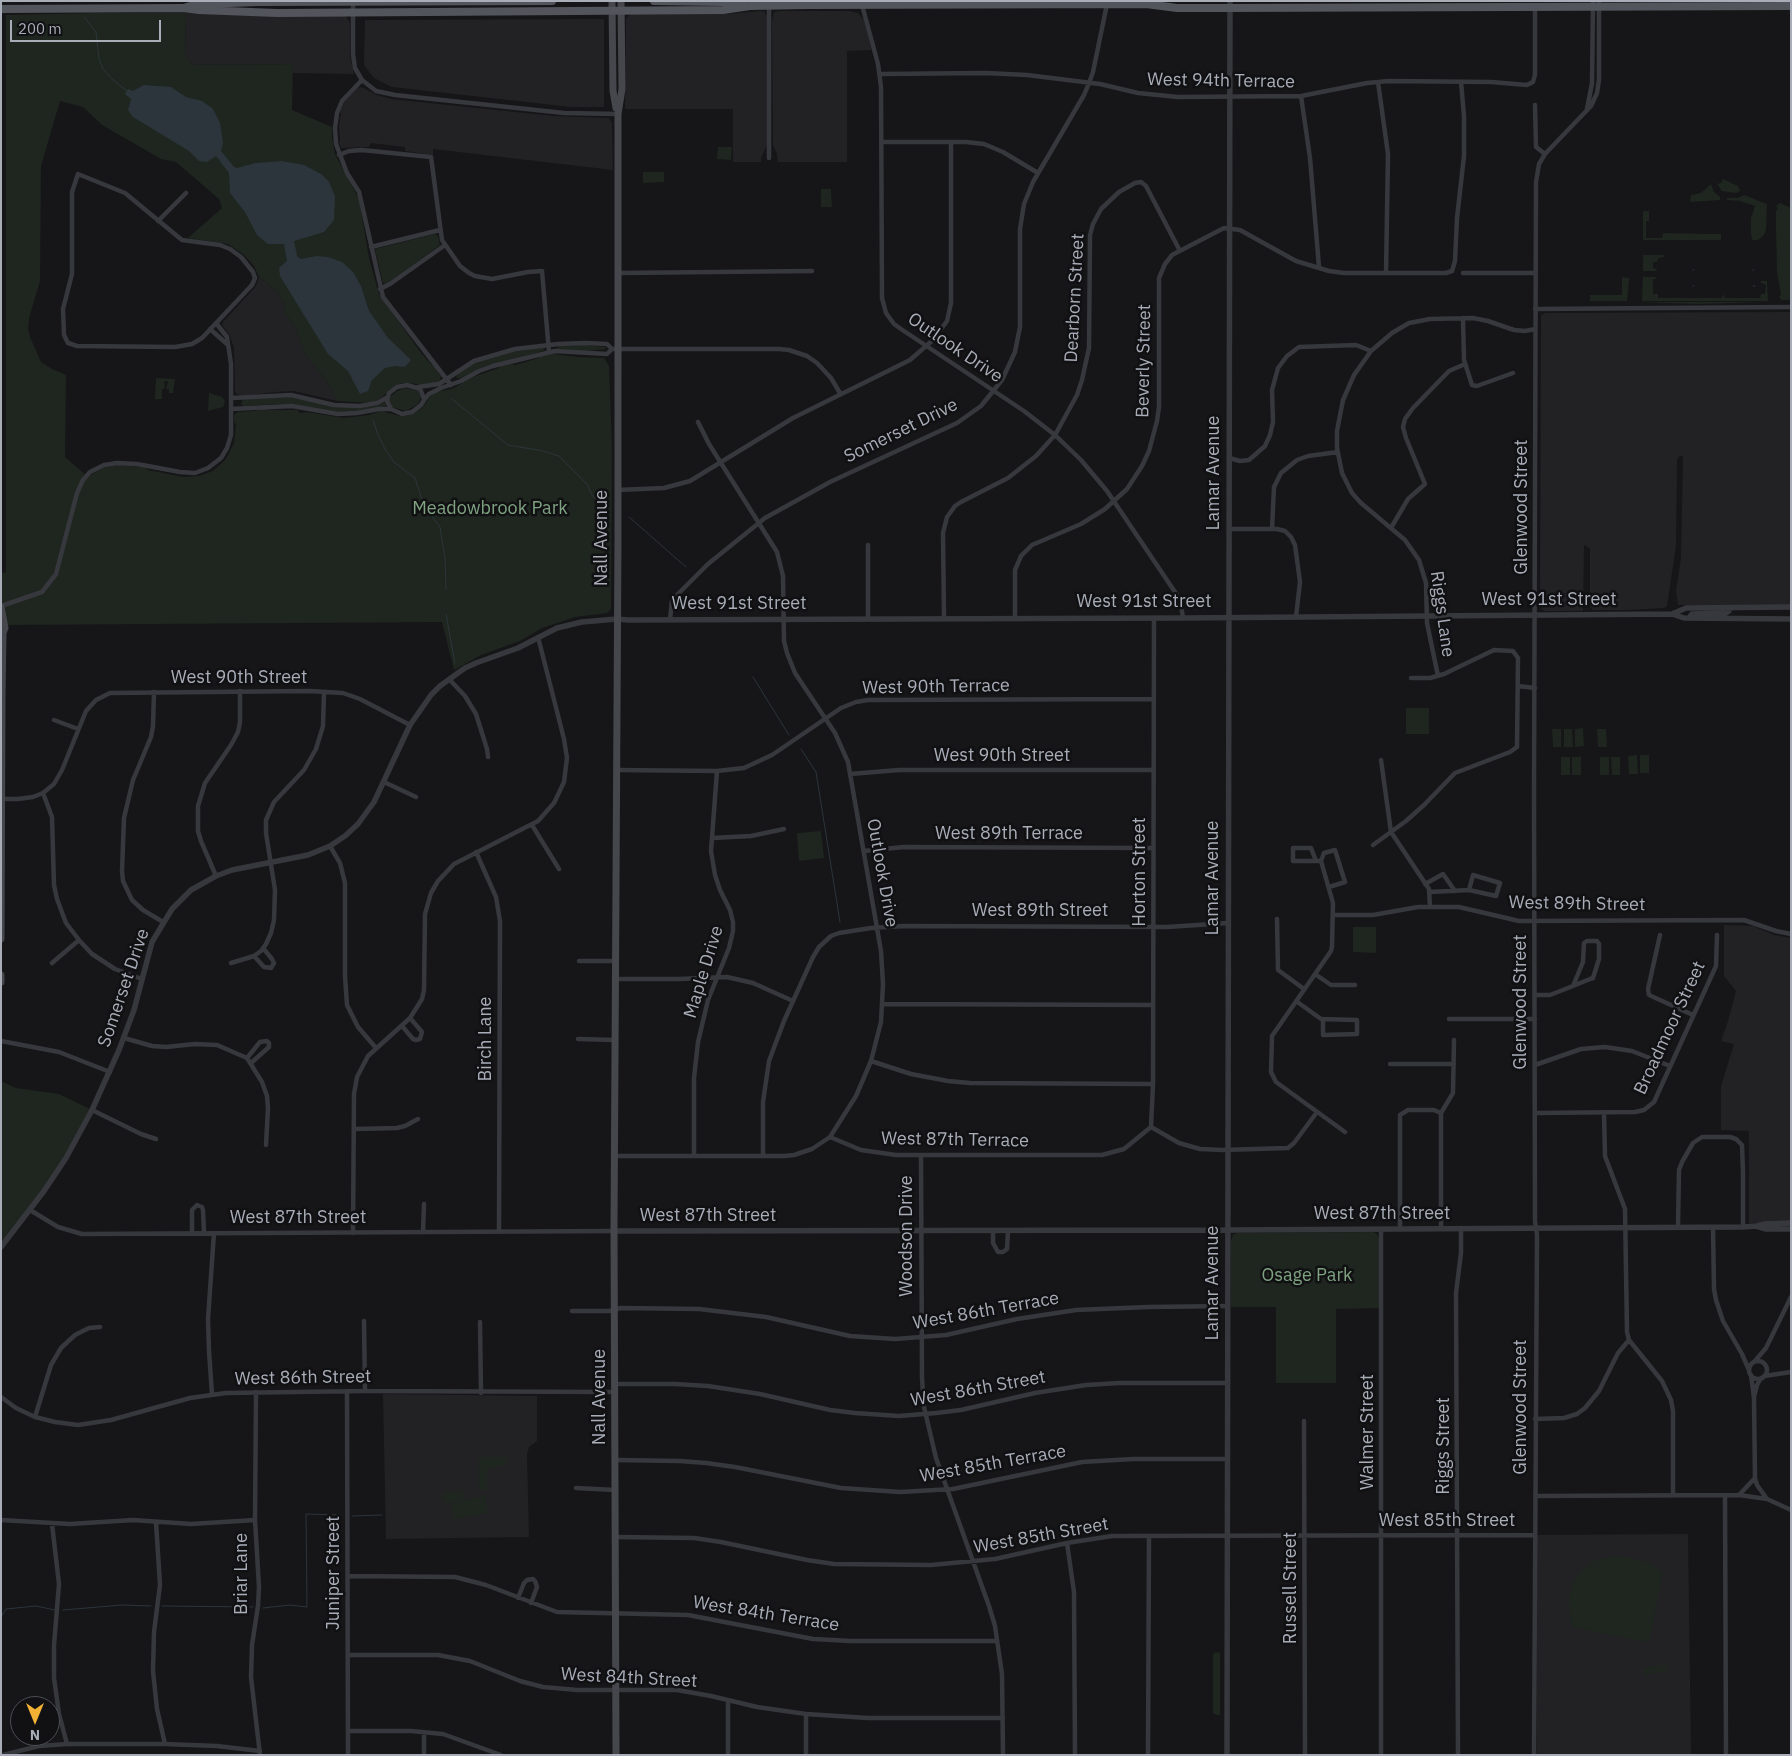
<!DOCTYPE html>
<style>
body{margin:0}
#map{position:relative;width:1792px;height:1756px;overflow:hidden;background:#161618;font-family:"IBM Plex Sans",sans-serif}
canvas{display:block}
.frame{position:absolute;inset:0;border:2px solid #a8adb8;pointer-events:none}
.north{position:absolute;left:10px;top:1696px;width:50px;height:50px;box-sizing:border-box;background:#111113;border:1px solid #4d4f55;border-radius:50%;rotate:180deg;font-size:14px;font-weight:700;line-height:20px;text-align:center;color:#a8adb8}
.north::after{content:'';display:block;margin:auto;width:18px;height:22px;background:#f2b134;clip-path:polygon(50% 0,100% 100%,50% 72%,0 100%)}
.scale{position:absolute;left:10px;top:20px;width:151px;height:22px;box-sizing:border-box;border:2px solid #a8adb8;border-top:0;padding-left:6px;font-size:15px;line-height:18px;white-space:nowrap;color:#a8adb8;-webkit-text-stroke:4px #111113;paint-order:stroke}
</style>
<div id="map">
<canvas width="1792" height="1756"></canvas>
<div class="frame"></div>
<div class="north">N</div>
<div class="scale">200 m</div>
</div>
<script>
const g = document.querySelector('canvas').getContext('2d');
g.lineJoin = 'round';
function fillPath(path, color) {
  g.fillStyle = color;
  g.fill(path, 'evenodd');
}
function toPath(rows) {
  const path = new Path2D();
  for (const r of rows) {
    if (r.length === 3) {
      path.moveTo(r[0] + r[2], r[1]);
      path.arc(r[0], r[1], r[2], 0, 2 * Math.PI);
      continue;
    }
    path.moveTo(r[0], r[1]);
    for (let i = 2; i < r.length; i += 2) path.lineTo(r[i], r[i + 1]);
  }
  return path;
}
function strokePath(path, color, width, dash) {
  g.strokeStyle = color;
  g.lineWidth = width;
  g.lineCap = dash ? 'butt' : 'round';
  g.setLineDash(dash || []);
  g.stroke(path);
}
function drawText(font, color, halo, rows, align = 'center') {
  g.font = font + ' "IBM Plex Sans",sans-serif';
  g.lineWidth = 5;
  g.setLineDash([]);
  g.textBaseline = 'middle';
  g.strokeStyle = halo;
  g.fillStyle = color;
  for (const [text, x, y, turn = 0] of rows) {
    g.save();
    g.translate(x, y);
    g.rotate((+turn || 0) * Math.PI / 180);
    g.textAlign = isNaN(turn) ? turn : align;
    if (halo) g.strokeText(text, 0, 0);
    g.fillText(text, 0, 0);
    g.restore();
  }
}
fillPath(toPath([
 [760,11,765,12,767,18,767,145,761,158,761,162,733,162,733,109,625,109,626,19,628,16,632,14,727,14],
 [779,11,850,11,858,13,864,20,872,50,847,51,847,162,778,162,777,154,773,145,772,21,774,12],
 [186,13,238,15,346,16,350,23,350,56,354,74,293,73,292,64,192,65,185,54],
 [604,19,604,107,571,107,392,87,374,78,364,65,365,20],
 [361,87,377,95,391,99,554,116,609,118,612,123,613,170,433,149,433,155,405,151,405,147,371,143,369,147,341,148,339,143,340,140,339,126,341,114,340,111,345,101,357,88],
 [259,277,276,290,284,304,285,313,295,327,306,356,327,381,337,401,293,391,275,392,243,396,237,394,235,392,234,348,230,336,222,325,223,322,256,286],
 [1791,312,1791,605,1678,605,1676,591,1681,558,1683,456,1679,456,1677,461,1676,546,1667,606,1664,608,1628,610,1592,610,1590,605,1590,548,1584,545,1583,611,1544,611,1541,608,1540,601,1541,315,1545,313],
 [1724,925,1753,926,1774,935,1791,938,1791,1221,1749,1223,1749,1131,1721,1130,1721,1086,1734,1044,1721,1041,1728,1021,1736,991,1724,976],
 [383,1394,537,1396,537,1441,529,1447,527,1455,529,1537,386,1539],
 [1688,1534,1691,1755,1537,1755,1537,1535]
]), '#222225');
fillPath(toPath([
 [95,13,186,13,185,54,192,65,293,64,292,110,332,127,332,138,335,154,359,199,369,258,379,294,421,353,436,369,441,377,439,382,433,384,423,385,409,383,401,383,391,389,381,398,372,403,337,401,327,381,306,356,295,327,285,313,284,304,276,290,259,277,254,266,244,255,228,244,188,238,222,208,219,199,176,162,161,159,102,125,83,107,60,101,41,166,40,281,29,318,28,329,30,337,41,362,52,369,66,375,65,457,88,477,102,468,117,465,145,467,148,470,183,477,199,476,213,471,226,459,234,443,236,425,234,421,234,415,238,412,254,411,267,408,270,410,297,410,300,413,307,412,344,418,369,415,381,411,400,416,410,415,422,408,431,396,436,392,452,389,473,377,499,368,501,366,512,364,515,365,539,358,540,356,554,354,577,357,604,358,609,366,612,448,611,609,607,613,575,617,542,628,520,641,481,655,454,670,442,622,7,625,1,598,1,574,6,572,6,15],
 [718,147,732,147,731,160,717,159],
 [643,172,664,172,664,182,643,183],
 [1723,179,1738,186,1740,191,1736,193,1722,191,1717,184,1721,183],
 [1711,184,1714,192,1720,197,1720,200,1690,202,1691,195,1701,193],
 [821,189,831,189,832,207,821,207],
 [1744,195,1767,204,1766,230,1763,236,1758,240,1752,240,1751,234,1751,218,1755,206,1740,201,1727,200,1727,198,1738,198],
 [1780,203,1791,208,1791,300,1781,300,1779,296,1781,295,1777,272,1776,229,1776,211,1778,208,1776,206],
 [1643,211,1649,211,1649,221,1646,221,1646,238,1662,238,1663,233,1706,234,1721,234,1721,240,1643,240],
 [435,234,438,236,440,245,391,281,386,284,383,283,375,249],
 [1643,255,1664,255,1664,257,1658,258,1657,262,1653,262,1653,268,1657,269,1656,271,1643,271],
 [1622,277,1629,278,1627,301,1590,301,1590,295,1622,295],
 [1643,277,1657,277,1656,279,1653,279,1653,294,1658,294,1658,298,1722,298,1723,294,1725,298,1760,298,1761,294,1765,294,1766,285,1761,283,1761,281,1767,281,1768,301,1642,301],
 [1639,302,1763,302,1698,304],
 [584,345,605,347,606,349,586,351,556,349,559,346],
 [536,348,544,348,545,350,524,357,484,367,461,378,456,378,458,374,476,362,514,351],
 [156,378,175,379,173,393,169,393,169,389,166,389,168,382,164,381,165,388,162,389,162,399,155,399],
 [405,388,418,391,421,397,418,404,406,411,392,407,389,401,391,396,397,391],
 [209,393,222,397,225,401,223,407,208,411],
 [290,397,354,408,375,406,385,402,386,406,357,411,335,412,297,405,276,404,244,406,241,404,243,399],
 [1406,708,1429,708,1429,734,1406,734],
 [1583,728,1584,746,1575,747,1575,729],
 [1552,729,1561,729,1561,747,1553,747],
 [1564,729,1572,729,1573,747,1564,747],
 [1597,729,1606,729,1607,747,1598,747],
 [1637,755,1638,774,1629,774,1628,756],
 [1640,755,1649,755,1649,773,1640,773],
 [1561,757,1570,757,1570,775,1561,775],
 [1572,757,1581,757,1581,775,1572,775],
 [1600,757,1609,757,1609,775,1600,775],
 [1611,757,1620,757,1620,775,1612,775],
 [821,831,824,858,799,861,797,835,798,833],
 [1353,927,1376,927,1376,953,1353,952],
 [1,1081,16,1088,59,1094,92,1110,66,1158,1,1247],
 [1373,1232,1376,1233,1379,1238,1380,1308,1336,1309,1336,1383,1276,1383,1276,1307,1231,1307,1231,1241,1233,1235,1237,1233],
 [479,1457,507,1457,507,1466,499,1466,487,1470,487,1490,479,1490],
 [462,1490,464,1499,444,1503,442,1493],
 [485,1496,488,1513,454,1519,451,1502],
 [1614,1556,1627,1557,1646,1562,1663,1571,1650,1639,1645,1642,1572,1627,1569,1611,1569,1599,1571,1588,1576,1576,1593,1561],
 [1220,1652,1220,1715,1216,1715,1213,1713,1213,1655,1214,1653],
 [1659,1665,1667,1665,1668,1671,1643,1675,1643,1668]
]), '#1e261f');
fillPath(toPath([
 [144,85,171,87,186,97,202,101,213,109,220,123,223,143,221,151,234,167,237,168,256,163,282,161,304,165,321,174,329,182,335,196,334,220,324,232,294,241,297,256,301,259,317,256,328,257,342,262,353,272,361,286,369,311,388,338,411,360,405,367,395,366,385,368,372,380,368,391,360,394,348,371,328,354,280,276,279,268,287,261,284,244,268,244,257,235,245,212,230,193,229,173,216,156,207,162,199,161,189,151,133,117,128,110,131,99,125,94,128,89,133,91]
]), '#2c353c');
strokePath(toPath([
 [84,17,96,32,99,59,103,69,113,80,127,91],
 [1693,270,1694,270],
 [1753,270,1754,270],
 [1693,286,1694,286],
 [1753,286,1755,286],
 [452,399,508,445,543,451,559,456,587,484,592,495,604,509],
 [373,420,378,435,385,449,394,462,415,478,424,506,440,527,445,559,446,589],
 [629,517,686,567],
 [446,614,455,663],
 [753,677,789,735],
 [801,749,816,772,840,922],
 [352,1516,382,1515],
 [162,1606,253,1607],
 [263,1608,290,1605,307,1607,306,1514,341,1515],
 [63,1610,122,1605,151,1606],
 [1,1617,6,1609,36,1606,55,1610]
]), '#2c353c', 1);
strokePath(toPath([
 [353,1,353,54,355,68,362,80,376,91,395,95,564,113,618,114],
 [862,5,878,64,881,87,882,298,886,313,894,324,901,329,1024,411,1055,435,1081,460,1107,491,1177,595,1181,605,1183,618],
 [769,6,769,158],
 [879,74,986,73,1027,75,1100,84,1138,93,1178,97,1301,96,1367,83,1389,81,1491,82,1527,85,1533,82,1535,75,1535,7],
 [362,80,342,101,337,113,335,128,336,144,347,173,359,192,383,297,451,385],
 [1378,82,1388,154,1386,273],
 [1301,96,1310,158,1319,267],
 [1535,105,1536,147,1545,154],
 [1587,109,1592,83,1593,1],
 [882,142,966,142,984,144,1003,152,1038,173],
 [339,155,349,151,362,150,431,157,442,240,460,266,469,273,475,276,492,279,528,272,542,271,549,352],
 [78,174,125,193,182,240,220,245,230,249,241,257,253,272,255,278,252,285,202,338,192,344,175,347,77,346,68,343,64,335,63,309,72,274,72,192,78,174],
 [158,221,186,193],
 [371,247,440,230],
 [618,273,812,271],
 [1463,273,1535,273],
 [380,289,390,284,445,245],
 [1535,309,1791,307],
 [1463,318,1464,360,1472,385,1477,386,1513,373],
 [210,329,228,345],
 [407,385,420,389,423,396,424,400,421,405,412,412,402,414,391,409,387,401,389,393,397,387,407,385],
 [418,387,439,384,474,361,515,349,558,344,586,343,607,344,612,349],
 [232,398,291,395,334,405,360,406,377,403,388,397],
 [424,400,429,394,441,388,461,381,479,371,493,366,555,351,607,354,612,349,779,349,789,350,807,356,817,363,831,378,840,393],
 [231,409,292,406,338,414,357,413,379,409,391,409],
 [1229,458,1240,461,1249,460,1265,446,1270,435,1273,422,1272,390,1278,368,1287,356,1299,347,1356,345,1371,351],
 [617,490,664,488,690,481,793,418,910,360,933,340,947,321,951,303,951,142],
 [1391,528,1408,499,1425,484,1406,438,1403,427,1405,419,1413,408,1449,371,1465,364],
 [1229,529,1277,529,1285,531,1291,537,1295,545,1300,582,1296,617],
 [1272,529,1274,487,1281,473,1297,460,1308,456,1338,452],
 [868,545,868,618],
 [1,606,42,592,56,574,77,493,83,480,90,472,104,465,117,463,137,464,180,472,195,473,208,468,221,458,227,448,231,435,231,364,227,337,216,323],
 [944,618,943,533,947,517,955,506,961,502,1008,478,1036,456,1055,435,1077,395,1082,380,1089,348,1090,235,1093,224,1101,209,1119,192,1135,183,1141,182,1146,186,1180,251],
 [1015,618,1015,570,1021,556,1032,545,1081,524,1105,509,1127,489,1142,466,1149,451,1157,421,1159,407,1159,278,1165,264,1172,255,1224,228,1240,230,1296,261,1329,271,1344,273,1446,273,1452,271,1455,261,1457,218,1464,156,1464,116,1461,82],
 [670,620,672,600,708,564,765,518,830,482,957,423,981,406,1002,380,1015,352,1020,327,1020,229,1024,204,1033,182,1084,95,1089,83,1093,72,1107,4],
 [1438,676,1427,623,1426,583,1419,560,1405,540,1361,503,1352,493,1342,473,1337,448,1337,431,1343,400,1354,375,1371,351,1392,333,1409,323,1430,319,1473,318,1488,321,1514,330,1525,331,1535,329],
 [449,679,465,696,476,714,487,749,488,757],
 [1518,686,1535,688],
 [154,692,153,726,151,737,133,780,124,818,122,871,123,881,132,900,143,910,163,922],
 [54,720,78,729],
 [1381,760,1391,832,1429,889,1430,907],
 [617,770,717,771,744,768,772,755,841,708,856,702,868,700,1153,699],
 [850,774,899,770,1153,770],
 [384,782,416,797],
 [43,793,52,817,54,885,57,899,66,923,79,940,92,954,115,969,142,979],
 [1,799,18,799,33,797,43,793,54,784,62,770,86,711,96,700,110,693,310,691,343,693,360,699,410,725],
 [532,825,559,869],
 [712,838,751,836,784,829],
 [1373,845,1406,821,1424,805,1455,773,1510,752,1517,747,1518,658,1513,651,1494,650,1444,674,1430,678,1411,678],
 [330,846,340,863,345,883,345,976,347,1005,358,1027,376,1048],
 [864,851,904,847,1153,848],
 [476,852,496,897,500,921,499,1232],
 [1316,861,1311,848,1293,848,1293,861,1321,861],
 [1321,861,1333,903,1332,946,1331,951,1272,1036,1271,1072,1276,1082,1345,1132],
 [1321,861,1324,853,1335,850,1345,882,1329,887],
 [216,876,201,841,198,831,198,806,205,783,231,745,238,732,240,722,240,691],
 [1425,884,1443,874,1455,891],
 [1430,892,1469,890,1496,896,1500,883,1473,875,1469,890],
 [1333,915,1373,915,1418,907,1459,907,1519,921,1744,920,1776,931,1791,934],
 [1277,919,1278,970,1304,989],
 [1660,935,1648,989,1649,995,1693,1015],
 [254,956,264,967,271,968,274,963,272,959,263,948],
 [579,961,616,961],
 [52,963,79,940],
 [231,963,254,956,261,951,266,944,271,933,274,920,275,890,266,833,266,820,274,802,304,770,316,749,323,726,324,692],
 [1315,974,1331,985,1355,985],
 [616,979,679,979,727,977,753,983,793,1001],
 [1535,995,1550,995,1573,986,1590,979,1593,978,1599,959,1599,944,1597,941,1587,941,1584,943,1583,962,1573,986],
 [1296,1001,1321,1019,1357,1020,1357,1034,1323,1035,1323,1019],
 [882,1004,1153,1005],
 [1449,1019,1535,1019],
 [402,1026,413,1039,416,1040,420,1039,422,1032,410,1018],
 [124,1038,152,1046,166,1047,195,1044,217,1045,247,1058,262,1082,267,1096,268,1108,266,1145],
 [578,1039,615,1040],
 [1,1041,59,1052,110,1072],
 [247,1058,260,1042,267,1041,269,1043,269,1047,251,1063],
 [871,1061,911,1074,948,1081,970,1083,1153,1084],
 [1390,1064,1454,1064],
 [1535,1065,1581,1049,1605,1047,1632,1051,1670,1066],
 [92,1110,141,1134,156,1139],
 [1535,1113,1635,1112,1644,1110,1654,1102,1716,966,1717,935],
 [1604,1113,1605,1156,1625,1209,1627,1332,1629,1340,1662,1381,1671,1400,1673,1411,1673,1495],
 [1151,1127,1153,1084,1154,618],
 [1151,1127,1179,1143,1200,1149,1222,1150,1288,1148,1294,1143,1317,1112],
 [354,1129,397,1128,405,1126,418,1119],
 [830,1137,861,1150,896,1155,1102,1155,1124,1149,1151,1127],
 [921,1155,922,1378,924,1407,936,1458,989,1606,995,1626,1002,1674,1003,1755],
 [615,1156,784,1156,794,1155,812,1149,830,1137,856,1096,871,1061,881,1022,883,984,881,951,848,762,835,733,795,673,787,653,784,641,783,576,777,552,709,444,698,422],
 [694,1156,694,1078,698,1042,708,1000,729,948,733,931,733,922,730,910,720,890,715,875,711,851,717,771],
 [763,1156,763,1102,769,1061,784,1021,813,957,819,947,831,936,839,933,871,928,904,926,1167,927,1228,923],
 [30,1210,58,1227,82,1234,614,1231],
 [1400,1217,1441,1217],
 [1678,1227,1679,1170,1682,1162,1693,1143,1702,1137,1730,1137,1736,1139,1742,1145,1743,1172,1743,1227],
 [1713,1227,1714,1289,1716,1300,1723,1321,1742,1354,1749,1370],
 [1441,1228,1441,1113,1453,1093,1454,1040],
 [1381,1229,1381,1755],
 [1400,1229,1400,1115,1408,1110,1434,1110,1441,1113],
 [993,1231,993,1243,998,1252,1003,1252,1007,1249,1008,1231],
 [423,1232,424,1204],
 [192,1233,192,1210,197,1205,202,1207,203,1210,204,1233],
 [353,1233,354,1094,357,1077,368,1056,410,1018,422,999,424,990,425,914,431,893,438,881,454,864,538,821,554,803,564,782,567,758,564,739,538,637],
 [572,1311,609,1311,621,1308,699,1309,766,1317,850,1336,895,1339,946,1335,1017,1319,1076,1310,1148,1307,1227,1306],
 [364,1321,365,1391],
 [480,1322,481,1393],
 [1755,1361,1766,1348,1791,1297],
 [1758,1370,9],
 [1751,1375,1754,1398,1755,1478,1757,1485,1767,1499],
 [1764,1376,1791,1372],
 [615,1384,675,1384,708,1386,760,1394,830,1410,855,1413,899,1416,936,1413,961,1410,1035,1393,1086,1385,1119,1383,1228,1383],
 [347,1391,348,1755],
 [256,1392,255,1520,259,1587,258,1606,252,1645,251,1677,260,1755],
 [212,1394,209,1351,208,1319,214,1233],
 [1,1397,16,1408,35,1417,55,1422,78,1425,111,1420,190,1398,226,1393,365,1391,615,1392],
 [1754,1397,1757,1385,1761,1378],
 [35,1417,51,1365,61,1348,75,1335,89,1328,100,1327],
 [1535,1419,1564,1418,1577,1414,1585,1408,1599,1391,1618,1353,1629,1340],
 [1304,1421,1305,1755],
 [615,1460,680,1461,706,1463,735,1467,841,1488,900,1492,953,1489,1082,1462,1133,1459,1227,1459],
 [576,1488,615,1490],
 [1725,1495,1726,1755],
 [1739,1495,1755,1478],
 [1535,1496,1739,1495,1767,1499,1791,1510],
 [1,1520,70,1524,133,1520,191,1524,255,1520],
 [156,1522,160,1585,154,1632,153,1671,157,1709,165,1744],
 [52,1524,59,1584,54,1645,54,1678,59,1714,67,1744],
 [615,1537,694,1538,721,1542,807,1560,834,1564,931,1565,995,1559,1067,1543,1112,1536,1535,1535],
 [1067,1543,1074,1592,1075,1755],
 [348,1576,455,1577,486,1585,557,1612,688,1615,813,1639,851,1641,997,1641],
 [518,1598,524,1583,527,1580,533,1579,535,1581,537,1587,531,1603],
 [348,1655,438,1655,470,1661,520,1681,543,1687,577,1690,677,1690,711,1696,757,1707,806,1714,868,1718,1003,1718],
 [728,1700,728,1755],
 [806,1714,806,1755],
 [348,1731,411,1731,443,1734,501,1755],
 [424,1732,424,1755],
 [3,1755,39,1746,67,1744,165,1744,217,1746,260,1751],
 [1148,1755,1149,1536],
 [1458,1755,1456,1293,1461,1253,1461,1228],
 [1534,1755,1537,1235,1535,1221,1534,792,1536,182,1539,164,1545,154,1591,106,1597,93,1599,80,1599,1]
]), '#37383d', 4.5);
strokePath(toPath([
 [1672,614,1686,608,1791,607],
 [1689,618,1692,614,1726,613,1729,611,1729,608],
 [1756,1226,1766,1229,1791,1229],
 [614,1231,1228,1230,1743,1227,1756,1226,1765,1224,1791,1223],
 [1,1247,44,1191,66,1158,92,1110,119,1050,134,1010,152,942,172,909,191,890,216,876,232,870,308,855,330,846,345,836,358,824,374,802,410,725,431,695,440,686,465,668,476,663,518,648,557,628,582,622,617,619,628,620,1183,618,1672,614,1684,618,1791,619],
 [1227,1755,1230,1]
]), '#37383d', 5.5);
strokePath(toPath([
 [612,1,613,91,616,108],
 [1,607,5,628,3,633,2,696,1,939],
 [1,975,1,982],
 [616,1755,614,1227,618,540,618,114,622,89,621,1]
]), '#45474d', 7);
strokePath(toPath([
 [654,1,723,2,744,5],
 [187,7,199,4,258,2,552,1],
 [1,9,183,8,199,10,277,13,723,10,750,6,807,5,1146,4,1177,8,1230,8,1791,6]
]), '#53555c', 8);
drawText('18px', '#a8adb8', '#111113', [
 ["West 94th Terrace",1221,81,1],
 ["Dearborn Street",1075,298,-87],
 ["Outlook Drive",955,348,34],
 ["Beverly Street",1144,361,-89],
 ["Somerset Drive",901,431,-26],
 ["Lamar Avenue",1214,473,-90],
 ["Glenwood Street",1522,507,-90],
 ["Nall Avenue",602,538,-90],
 ["West 91st Street",1549,600],
 ["West 91st Street",1144,602],
 ["West 91st Street",739,604],
 ["Riggs Lane",1442,614,82],
 ["West 90th Street",239,678],
 ["West 90th Terrace",936,687,-1],
 ["West 90th Street",1002,756],
 ["West 89th Terrace",1009,834],
 ["Horton Street",1140,872,-90],
 ["Outlook Drive",882,873,80],
 ["Lamar Avenue",1213,878,-90],
 ["West 89th Street",1577,904,1],
 ["West 89th Street",1040,911],
 ["Maple Drive",704,972,-73],
 ["Somerset Drive",124,988,-71],
 ["Glenwood Street",1521,1002,-90],
 ["Broadmoor Street",1670,1028,-65],
 ["Birch Lane",486,1039,-90],
 ["West 87th Terrace",955,1140,1],
 ["West 87th Street",1382,1214],
 ["West 87th Street",708,1216],
 ["West 87th Street",298,1218],
 ["Woodson Drive",907,1236,-90],
 ["Lamar Avenue",1213,1283,-90],
 ["West 86th Terrace",986,1311,-10],
 ["West 86th Street",303,1378,-1],
 ["West 86th Street",978,1389,-10],
 ["Nall Avenue",600,1397,-90],
 ["Glenwood Street",1521,1407,-90],
 ["Walmer Street",1368,1432,-90],
 ["Riggs Street",1444,1446,-90],
 ["West 85th Terrace",993,1464,-10],
 ["West 85th Street",1447,1521],
 ["West 85th Street",1041,1536,-10],
 ["Juniper Street",334,1573,-90],
 ["Briar Lane",242,1574,-90],
 ["Russell Street",1291,1588,-90],
 ["West 84th Terrace",766,1614,9],
 ["West 84th Street",629,1678,3]
]);
drawText('18px', '#7fa381', '#111113', [
 ["Meadowbrook Park",490,509],
 ["Osage Park",1307,1276]
]);
</script>
